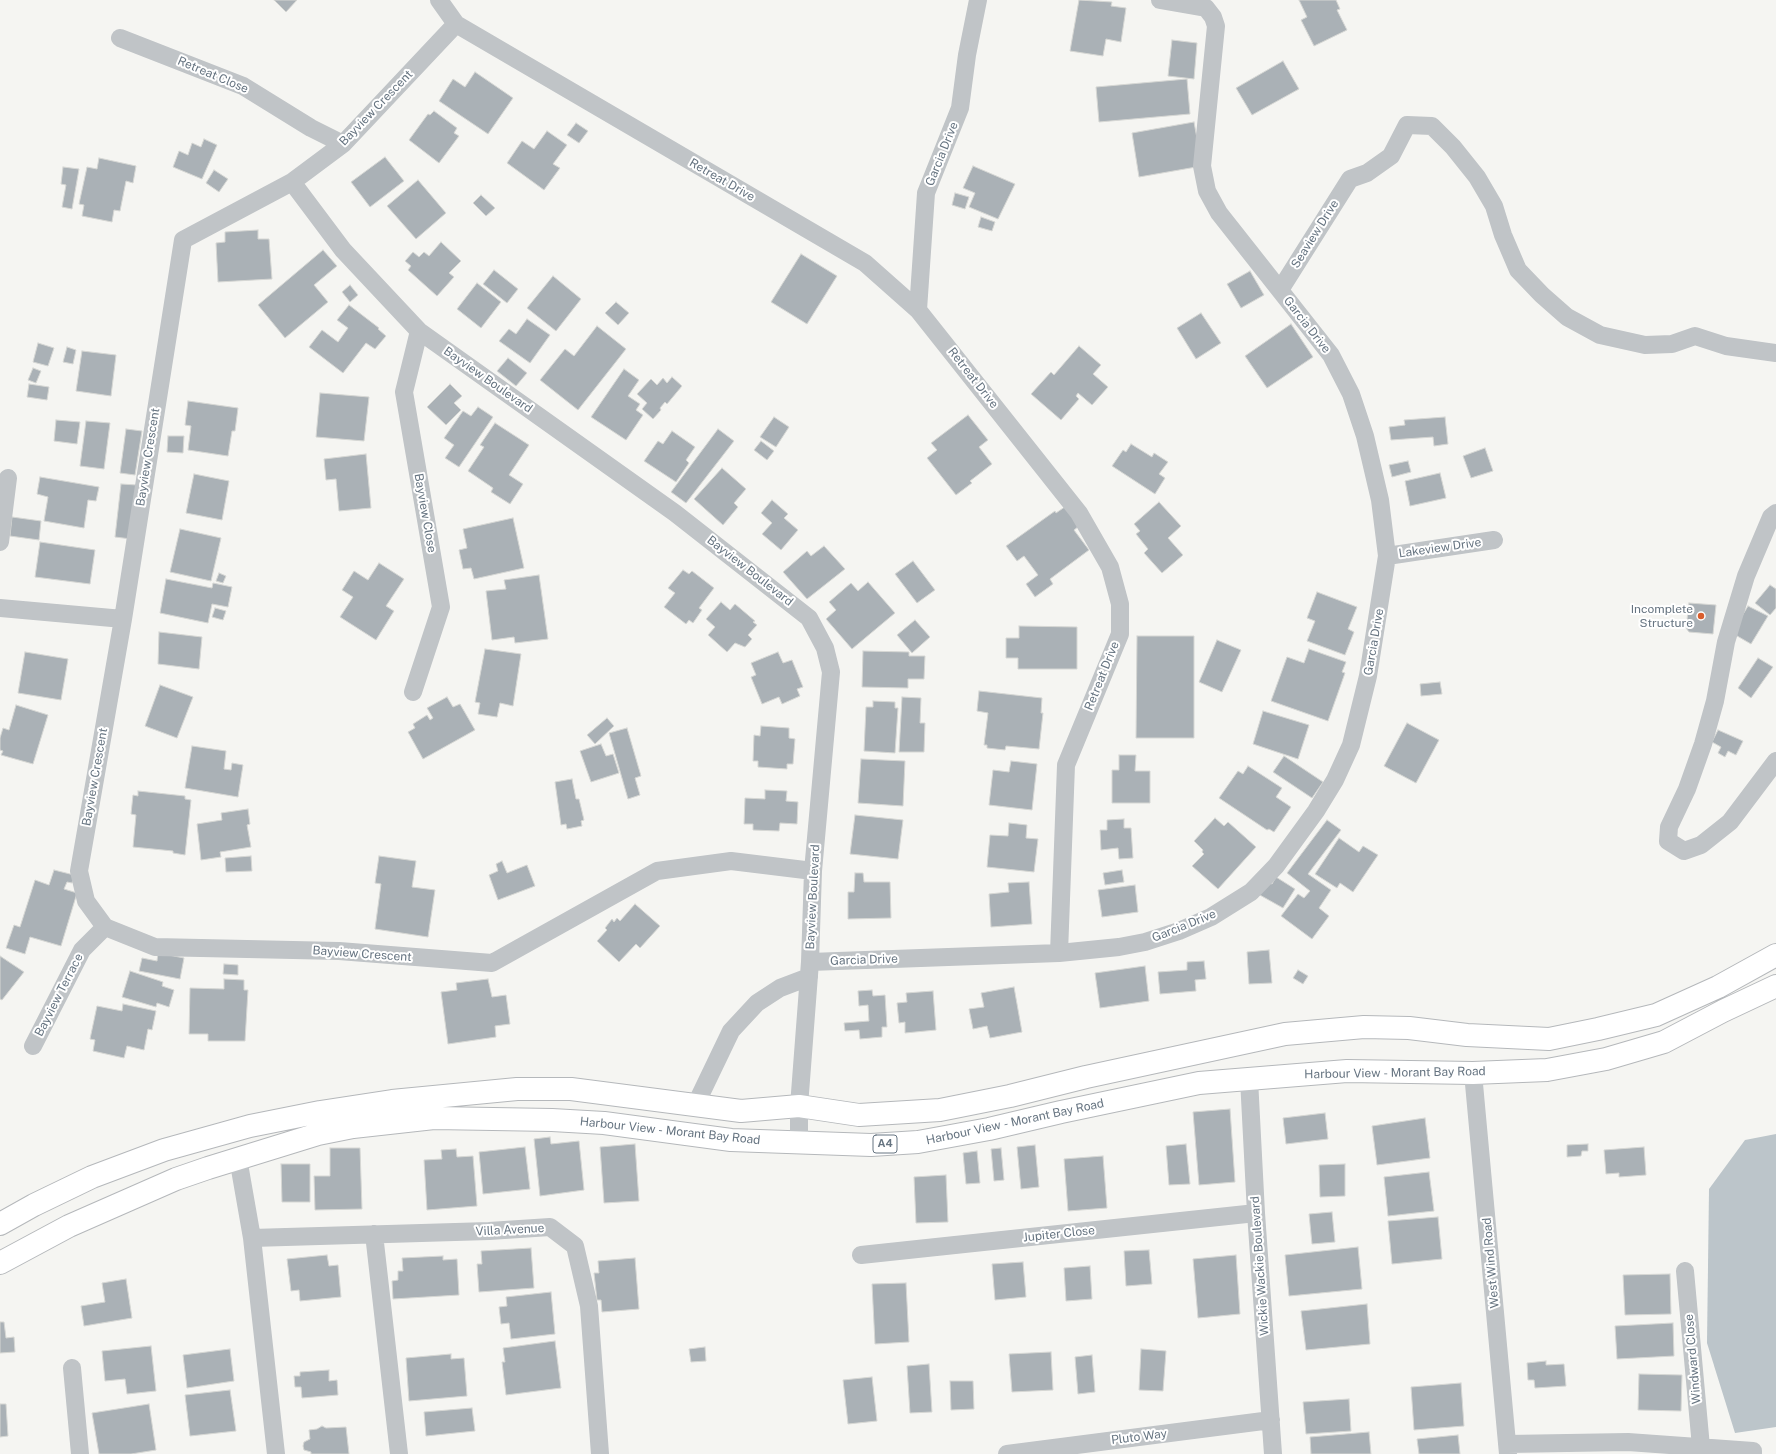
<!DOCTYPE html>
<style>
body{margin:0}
canvas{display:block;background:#f5f5f2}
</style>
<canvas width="1776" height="1454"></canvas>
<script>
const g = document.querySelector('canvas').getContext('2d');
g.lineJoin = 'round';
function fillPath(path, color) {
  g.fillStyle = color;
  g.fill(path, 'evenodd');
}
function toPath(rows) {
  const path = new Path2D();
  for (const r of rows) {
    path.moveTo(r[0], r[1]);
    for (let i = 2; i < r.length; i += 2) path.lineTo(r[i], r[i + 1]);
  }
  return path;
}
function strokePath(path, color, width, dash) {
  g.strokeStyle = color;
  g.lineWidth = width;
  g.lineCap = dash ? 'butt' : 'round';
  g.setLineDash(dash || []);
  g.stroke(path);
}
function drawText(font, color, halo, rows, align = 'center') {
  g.font = font + ' "Public Sans",sans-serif';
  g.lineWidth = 4;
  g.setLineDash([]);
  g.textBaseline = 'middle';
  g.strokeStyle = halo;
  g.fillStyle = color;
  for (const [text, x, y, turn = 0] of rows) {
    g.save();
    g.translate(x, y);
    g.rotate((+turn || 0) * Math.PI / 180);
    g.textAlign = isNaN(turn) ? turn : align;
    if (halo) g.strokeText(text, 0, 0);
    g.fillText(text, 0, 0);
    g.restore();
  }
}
fillPath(toPath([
 [1776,1134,1776,1427,1735,1433,1707,1343,1709,1189,1745,1140]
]), '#bcc5ca');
const building = toPath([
 [274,0,297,0,286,12,274,0],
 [1079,0,1112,2,1111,6,1126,8,1121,42,1106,39,1103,56,1070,51,1079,0],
 [1299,0,1336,0,1340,9,1337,10,1347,30,1314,46,1301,20,1307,17,1299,0],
 [1172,40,1197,43,1194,79,1168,76,1172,40],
 [1283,61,1299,89,1252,115,1236,88,1283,61],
 [475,72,513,98,488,134,439,101,453,79,465,87,475,72],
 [1187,79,1190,114,1099,122,1096,87,1187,79],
 [434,111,457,128,454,133,459,136,439,163,409,140,428,114,430,115,434,111],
 [1194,122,1202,166,1139,177,1132,133,1194,122],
 [576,123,588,131,579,143,567,135,576,123],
 [547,131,567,145,553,164,560,168,544,190,507,163,522,141,534,149,547,131],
 [204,139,217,145,202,179,173,167,179,151,188,155,192,143,201,147,204,139],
 [385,157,404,181,370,207,351,182,385,157],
 [99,158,136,166,133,183,126,181,120,211,114,210,112,222,82,216,84,205,79,204,87,167,97,169,99,158],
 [973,166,1015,184,998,219,969,207,975,193,963,188,973,166],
 [63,167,79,169,72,209,62,207,66,185,61,184,63,167],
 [214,170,228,179,219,192,206,183,214,170],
 [418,180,446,213,416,239,387,206,418,180],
 [955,193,969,197,965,209,952,205,955,193],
 [481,195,495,208,486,216,473,203,481,195],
 [981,217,995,222,992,231,978,227,981,217],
 [258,230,258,239,269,239,272,279,218,282,216,243,225,242,225,232,258,230],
 [441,242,461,261,449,273,454,277,437,296,408,270,411,266,405,261,413,252,419,257,424,252,429,256,441,242],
 [323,250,337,266,314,285,328,302,285,338,258,305,323,250],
 [801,254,837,276,807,324,771,302,801,254],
 [494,270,518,289,507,303,483,284,494,270],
 [1250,271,1264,295,1241,308,1227,284,1250,271],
 [553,276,581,299,556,331,527,308,553,276],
 [477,283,501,302,481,328,457,309,477,283],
 [350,285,358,295,350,302,342,292,350,285],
 [616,302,629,313,618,325,605,313,616,302],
 [349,305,379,328,378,329,386,336,375,349,366,343,343,373,309,347,322,330,338,342,348,328,337,320,349,305],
 [1201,313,1221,343,1196,359,1177,328,1201,313],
 [527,319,550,335,530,363,499,341,509,329,516,334,527,319],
 [1291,324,1313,357,1267,388,1245,356,1291,324],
 [597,326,626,349,578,410,540,380,565,349,574,356,597,326],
 [38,343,54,348,48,366,33,362,38,343],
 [1079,346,1101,365,1093,374,1108,387,1092,405,1078,393,1076,396,1079,399,1061,420,1031,394,1051,372,1054,375,1079,346],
 [67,347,76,350,73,364,63,362,67,347],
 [82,351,116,355,111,396,76,391,82,351],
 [508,358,527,373,516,386,497,371,508,358],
 [33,368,41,371,36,383,28,380,33,368],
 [624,369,639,380,628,396,640,404,636,410,643,415,626,440,591,417,624,369],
 [672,377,682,386,667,404,665,402,660,408,661,410,653,419,642,409,647,403,637,394,651,379,657,385,663,378,667,383,672,377],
 [29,384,49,387,47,400,27,397,29,384],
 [450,384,462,396,454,403,461,410,446,425,427,407,450,384],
 [320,393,369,397,364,441,316,437,320,393],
 [188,401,238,408,235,431,232,431,228,456,188,450,191,426,185,425,188,401],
 [478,407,493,417,459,467,445,458,454,445,444,438,463,411,471,416,478,407],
 [968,415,988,440,979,447,992,464,970,481,972,483,956,495,927,458,937,450,931,443,968,415],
 [774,417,789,427,776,447,760,437,774,417],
 [1445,417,1448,444,1434,446,1433,437,1391,440,1389,427,1405,425,1404,420,1445,417],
 [56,420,80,422,77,444,54,441,56,420],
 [86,421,110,423,104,469,80,466,86,421],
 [495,423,529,445,509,475,523,484,510,504,491,492,493,488,468,471,484,447,480,445,495,423],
 [126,429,142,431,135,475,120,473,126,429],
 [718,429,734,441,686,503,671,492,718,429],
 [672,431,695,447,686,460,689,463,676,482,644,461,658,441,663,444,672,431],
 [168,436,184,436,183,453,167,452,168,436],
 [761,441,774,451,767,460,754,450,761,441],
 [1131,444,1152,457,1154,453,1168,462,1159,474,1165,478,1155,494,1112,466,1123,450,1126,452,1131,444],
 [1485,448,1493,471,1471,478,1463,456,1485,448],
 [366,454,371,508,339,511,336,479,326,480,324,459,366,454],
 [1408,461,1411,472,1392,477,1389,465,1408,461],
 [722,468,746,489,734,503,738,507,723,525,694,499,722,468],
 [1440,473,1446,498,1410,506,1405,481,1440,473],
 [194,474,229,481,222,520,186,513,194,474],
 [40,477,99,487,96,501,88,500,84,528,44,521,48,497,37,494,40,477],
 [121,484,137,485,131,539,115,537,121,484],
 [772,500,788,514,784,518,798,530,781,550,762,534,772,523,761,513,772,500],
 [1159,502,1181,526,1168,538,1183,555,1162,573,1144,553,1148,549,1136,534,1140,531,1134,524,1159,502],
 [1069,504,1083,523,1074,530,1089,550,1050,579,1053,584,1035,597,1026,584,1038,575,1024,556,1017,561,1006,546,1055,511,1056,513,1069,504],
 [12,517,41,521,39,540,10,536,12,517],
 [513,518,524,568,474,579,471,568,463,569,459,550,467,548,463,529,513,518],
 [180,529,221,538,211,581,170,572,180,529],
 [40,542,95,550,90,584,35,577,40,542],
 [824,546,845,569,807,599,783,572,807,551,811,556,824,546],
 [913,561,935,590,917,603,895,574,913,561],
 [379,563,404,579,386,606,394,611,376,640,340,617,353,597,342,590,354,571,368,580,379,563],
 [683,570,689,574,692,571,714,588,699,608,702,610,693,623,689,620,686,624,664,607,675,593,668,588,683,570],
 [219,573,226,576,223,583,216,581,219,573],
 [539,575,548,639,515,643,514,637,492,640,486,591,506,589,504,580,539,575],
 [166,579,212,588,213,583,232,587,228,607,212,604,208,623,160,613,166,579],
 [868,582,895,613,852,649,826,619,836,610,829,602,851,583,858,591,868,582],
 [1770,585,1776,589,1776,608,1770,615,1755,603,1770,585],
 [1317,592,1357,607,1348,629,1354,632,1345,655,1307,641,1315,621,1307,618,1317,592],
 [721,602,730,610,735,604,755,621,753,622,757,625,748,635,752,639,745,647,735,643,727,652,708,635,715,627,706,619,721,602],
 [1689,603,1716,605,1713,634,1689,632,1686,628,1689,603],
 [1748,606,1768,616,1751,644,1732,633,1748,606],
 [215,608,226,611,223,620,212,617,215,608],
 [915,620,930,637,912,653,897,635,915,620],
 [1019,626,1077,627,1077,669,1018,669,1018,658,1006,658,1006,638,1019,638,1019,626],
 [159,632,202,637,199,669,158,664,159,632],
 [1137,636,1194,636,1194,738,1136,738,1137,636],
 [1217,640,1241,650,1222,692,1199,682,1217,640],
 [485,649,521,654,513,706,500,703,497,717,478,714,480,703,475,702,485,649],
 [1309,649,1346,662,1342,672,1345,673,1328,721,1271,701,1287,657,1304,663,1309,649],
 [863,651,909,652,909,656,925,656,924,679,908,679,908,688,862,687,863,651],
 [25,652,68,659,61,700,18,693,25,652],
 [778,652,783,663,792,660,803,687,797,689,800,696,782,704,779,697,762,704,751,677,756,675,751,663,778,652],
 [1758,658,1773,667,1751,698,1738,688,1758,658],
 [1440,682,1442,694,1421,696,1420,684,1440,682],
 [160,685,193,697,177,738,145,726,160,685],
 [979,691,1042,698,1041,713,1043,713,1039,749,1006,746,1005,750,987,748,987,745,984,745,988,713,977,711,979,691],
 [447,697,453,707,460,704,475,730,423,759,408,732,415,728,413,724,427,715,430,720,433,718,427,708,447,697],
 [902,697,921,698,920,723,925,723,924,752,899,752,902,697],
 [873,701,895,702,895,708,898,708,895,753,864,751,866,707,873,707,873,701],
 [16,705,48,715,33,764,1,755,3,751,0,750,0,738,3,728,9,730,16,705],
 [1263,711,1309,725,1298,759,1253,744,1263,711],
 [607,718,614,726,595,744,587,735,607,718],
 [1407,723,1439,740,1416,783,1384,766,1407,723],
 [761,726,789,728,789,738,795,739,793,764,787,764,787,769,758,767,758,761,753,761,754,735,760,736,761,726],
 [627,728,641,776,635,778,640,795,628,799,609,733,627,728],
 [1718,730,1743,741,1736,755,1728,751,1725,757,1718,753,1721,747,1712,742,1718,730],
 [601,744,606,756,613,754,619,773,591,782,580,751,601,744],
 [192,746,226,751,224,769,231,770,232,763,243,765,238,797,185,788,192,746],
 [1119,755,1136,755,1135,771,1150,771,1150,803,1112,803,1112,770,1119,770,1119,755],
 [1284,756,1323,782,1312,798,1273,772,1284,756],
 [861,759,905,761,903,806,858,803,861,759],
 [1011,761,1037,764,1032,810,989,805,993,770,1009,772,1011,761],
 [1248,766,1282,788,1276,797,1291,807,1274,832,1269,829,1267,830,1219,798,1238,771,1243,774,1248,766],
 [572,779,576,799,579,799,584,820,581,821,582,826,567,829,566,824,561,825,555,782,572,779],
 [765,790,787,791,786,801,798,802,797,824,780,823,779,831,753,830,753,824,744,824,745,798,765,799,765,790],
 [138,791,185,796,185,799,191,800,185,855,173,853,173,851,133,847,136,815,131,814,133,795,138,796,138,791],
 [248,809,250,824,247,825,251,847,220,852,221,857,201,860,197,824,222,820,221,813,248,809],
 [855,815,903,820,898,859,850,854,855,815],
 [1215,818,1224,826,1228,822,1256,847,1218,889,1192,866,1204,854,1202,852,1203,850,1194,841,1215,818],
 [1124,819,1124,828,1131,828,1133,858,1119,859,1118,848,1101,850,1100,830,1107,830,1107,820,1124,819],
 [1327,820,1341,830,1308,874,1331,890,1319,908,1329,916,1312,939,1281,916,1298,894,1304,898,1310,891,1287,873,1327,820],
 [1009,823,1027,825,1026,838,1038,839,1034,872,987,867,990,835,1008,836,1009,823],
 [1339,838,1359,852,1363,846,1378,855,1353,892,1340,883,1337,888,1315,874,1339,838],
 [251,856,252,871,226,872,225,858,251,856],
 [379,856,416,861,412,887,435,890,428,937,375,929,381,884,375,883,379,856],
 [502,861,507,873,527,865,535,886,498,900,489,875,498,871,496,864,502,861],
 [54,870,74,875,72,883,67,882,64,889,77,893,61,946,30,937,25,954,6,948,14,925,20,927,35,880,49,885,54,870],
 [1122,870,1124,882,1105,885,1103,873,1122,870],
 [855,873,863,873,864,882,890,882,891,918,848,919,848,892,854,892,855,873],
 [1276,877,1295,889,1283,908,1258,894,1266,881,1272,884,1276,877],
 [1029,882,1032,924,991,927,989,894,1009,892,1008,883,1029,882],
 [1135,885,1138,912,1102,917,1098,890,1135,885],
 [635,904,660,926,640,948,636,944,619,962,597,941,607,930,605,928,612,919,614,922,617,918,620,921,635,904],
 [1269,950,1272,983,1249,984,1247,952,1269,950],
 [158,953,184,958,180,979,139,971,142,958,157,961,158,953],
 [0,956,24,972,2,1000,0,999,0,956],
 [1204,961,1206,979,1195,980,1196,991,1160,994,1158,972,1187,970,1187,962,1204,961],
 [224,964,238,965,238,975,223,974,224,964],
 [1145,966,1149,1001,1100,1008,1095,973,1145,966],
 [1298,970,1308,976,1303,984,1293,978,1298,970],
 [130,971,163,982,162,986,174,990,169,1007,157,1003,156,1007,122,997,130,971],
 [224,979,244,980,244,990,248,990,245,1041,208,1041,208,1034,189,1034,190,988,224,989,224,979],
 [488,979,492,997,506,995,510,1024,495,1026,496,1037,448,1044,441,992,457,990,456,983,488,979],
 [1014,987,1022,1032,990,1038,987,1026,973,1029,969,1009,984,1007,981,993,1014,987],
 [872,990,873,996,885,995,887,1027,882,1027,882,1037,860,1039,859,1030,845,1031,844,1023,869,1021,868,1005,859,1006,858,991,872,990],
 [933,991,936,1030,905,1033,905,1022,899,1023,897,1003,907,1002,906,993,933,991],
 [123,1004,156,1011,152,1030,148,1029,144,1050,127,1046,124,1058,93,1051,95,1040,90,1039,97,1006,122,1011,123,1004],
 [1230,1109,1235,1182,1199,1185,1193,1112,1230,1109],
 [1325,1113,1328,1139,1286,1144,1283,1118,1325,1113],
 [1425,1118,1430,1158,1377,1165,1372,1126,1425,1118],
 [550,1137,551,1144,579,1141,584,1190,540,1196,534,1139,550,1137],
 [635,1144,639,1201,604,1203,600,1147,635,1144],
 [1186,1144,1190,1184,1169,1185,1166,1146,1186,1144],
 [1588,1144,1588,1151,1582,1151,1581,1156,1567,1157,1567,1145,1588,1144],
 [1035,1145,1039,1187,1021,1189,1017,1147,1035,1145],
 [525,1147,530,1189,483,1194,479,1152,525,1147],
 [1644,1147,1646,1175,1619,1177,1619,1173,1606,1174,1604,1150,1644,1147],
 [330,1148,360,1148,362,1209,315,1210,314,1176,330,1176,330,1148],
 [1001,1148,1004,1180,994,1181,991,1149,1001,1148],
 [456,1149,457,1157,473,1156,477,1206,427,1210,424,1160,442,1159,441,1150,456,1149],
 [977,1151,980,1183,966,1184,963,1153,977,1151],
 [1103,1156,1107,1208,1068,1211,1064,1159,1103,1156],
 [281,1164,310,1164,310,1202,282,1202,281,1164],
 [1345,1164,1345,1196,1320,1197,1319,1165,1345,1164],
 [1429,1172,1434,1211,1388,1216,1384,1177,1429,1172],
 [946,1175,948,1222,916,1223,914,1177,946,1175],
 [1332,1212,1335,1242,1312,1244,1309,1214,1332,1212],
 [1438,1217,1442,1259,1392,1264,1388,1221,1438,1217],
 [1358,1247,1362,1289,1289,1296,1285,1255,1358,1247],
 [531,1248,534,1288,479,1292,477,1264,482,1264,481,1251,531,1248],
 [1149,1250,1152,1284,1126,1286,1124,1251,1149,1250],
 [327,1255,329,1266,338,1265,341,1297,300,1301,299,1290,291,1291,287,1259,327,1255],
 [1236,1255,1240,1314,1198,1318,1193,1259,1236,1255],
 [443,1256,443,1260,457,1259,459,1295,393,1299,392,1281,398,1280,398,1271,403,1271,402,1258,443,1256],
 [635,1258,639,1309,602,1312,601,1300,597,1300,594,1273,599,1273,598,1261,635,1258],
 [1023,1262,1026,1297,995,1300,992,1264,1023,1262],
 [1090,1266,1092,1299,1066,1301,1064,1268,1090,1266],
 [1670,1274,1671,1314,1625,1315,1623,1275,1670,1274],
 [126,1279,132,1318,84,1326,81,1306,105,1302,102,1283,126,1279],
 [906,1283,909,1342,875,1344,872,1284,906,1283],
 [551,1292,555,1334,511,1339,509,1323,501,1324,499,1307,507,1306,506,1297,551,1292],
 [1367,1304,1370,1344,1306,1350,1301,1311,1367,1304],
 [0,1322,4,1322,6,1338,14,1337,15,1352,0,1353,0,1322],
 [1673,1323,1674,1356,1617,1359,1615,1326,1673,1323],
 [555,1341,561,1388,506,1395,502,1362,505,1362,503,1348,555,1341],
 [151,1346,156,1391,127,1394,125,1379,105,1381,102,1351,151,1346],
 [705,1347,706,1361,691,1362,689,1349,705,1347],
 [230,1349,234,1381,187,1388,183,1355,230,1349],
 [1141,1349,1166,1351,1163,1391,1139,1390,1141,1349],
 [1051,1352,1053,1390,1012,1392,1009,1354,1051,1352],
 [451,1354,451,1359,464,1358,467,1396,409,1401,406,1358,451,1354],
 [1092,1355,1095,1392,1078,1394,1075,1357,1092,1355],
 [1546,1361,1546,1365,1564,1364,1566,1386,1535,1388,1534,1380,1528,1380,1527,1363,1546,1361],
 [929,1364,932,1412,910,1413,907,1366,929,1364],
 [329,1370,329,1381,337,1380,338,1395,302,1398,301,1387,295,1387,294,1376,300,1376,300,1372,329,1370],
 [1639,1374,1682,1375,1681,1411,1638,1410,1639,1374],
 [872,1377,877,1421,848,1424,843,1380,872,1377],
 [950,1381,973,1381,974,1409,951,1410,950,1381],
 [1461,1383,1464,1426,1414,1430,1411,1387,1461,1383],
 [230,1390,236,1431,190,1436,185,1395,230,1390],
 [1349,1399,1351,1431,1306,1434,1303,1402,1349,1399],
 [0,1404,6,1404,8,1436,0,1437,0,1404],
 [149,1404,156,1450,131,1454,99,1454,92,1413,149,1404],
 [472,1408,475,1431,426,1436,424,1412,472,1408],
 [322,1426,326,1428,346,1427,349,1454,311,1454,311,1452,304,1450,303,1446,304,1442,310,1439,309,1430,317,1429,322,1426],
 [1369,1432,1371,1454,1311,1454,1310,1437,1369,1432],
 [1458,1435,1460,1454,1419,1454,1417,1439,1458,1435]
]);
fillPath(building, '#aab1b6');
strokePath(building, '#d6d7d4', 1);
const trunk = toPath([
 [0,1224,34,1205,92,1177,164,1150,250,1126,320,1112,392,1101,517,1089,571,1089,741,1111,799,1106,859,1115,940,1110,1010,1096,1086,1077,1285,1034,1364,1027,1409,1028,1467,1035,1549,1039,1598,1029,1656,1015,1718,987,1776,955],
 [0,1263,69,1226,176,1179,208,1168,318,1134,353,1127,434,1118,552,1120,604,1123,731,1140,871,1145,918,1142,989,1129,1061,1112,1199,1083,1347,1071,1473,1073,1547,1070,1606,1059,1664,1042,1723,1011,1776,986]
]);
strokePath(trunk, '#b5b8bb', 24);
strokePath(toPath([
 [439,0,456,24,865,263,918,310,1079,513,1110,567,1120,604,1120,634,1066,765,1059,953],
 [456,24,343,144,292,182,183,240,123,619,79,871,86,901,105,927,155,947,339,951,492,963,657,871,731,861,813,871],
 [120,38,243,86,311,128,343,144],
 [292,182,343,250,419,331,675,513,809,618,825,648,831,672,813,871,810,962,799,1106,799,1142],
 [1280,290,1350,179,1367,173,1391,156,1407,125,1432,126,1453,147,1477,177,1494,206,1503,235,1518,270,1542,295,1567,317,1600,335,1645,345,1672,344,1695,336,1726,346,1776,353],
 [918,310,926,193,960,108,967,55,978,0],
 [1776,513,1771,517,1746,576,1726,642,1715,701,1703,744,1687,789,1669,827,1668,841,1684,851,1701,845,1730,822,1776,761],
 [0,542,8,478],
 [1387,556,1494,540],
 [0,608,123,619],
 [413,692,441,607,404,392,419,331],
 [810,962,1059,953,1119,947,1145,942,1179,931,1211,917,1251,892,1276,866,1316,811,1335,780,1351,745,1368,676,1387,556,1380,500,1365,436,1351,394,1331,355,1219,213,1207,191,1202,166,1216,26,1213,17,1206,8,1160,0],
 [33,1046,82,950,105,927],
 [1473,1073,1508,1454],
 [1249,1079,1256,1213,1273,1454],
 [695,1106,731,1031,757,1003,780,988,809,977],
 [238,1158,252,1238,276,1454],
 [374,1234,399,1454],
 [252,1238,489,1231,550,1227,575,1246,589,1306,600,1454],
 [861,1255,1256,1213],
 [1685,1271,1701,1447],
 [72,1368,80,1454],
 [1507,1444,1628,1442,1753,1451,1753,1454],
 [1007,1454,1271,1420]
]), '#c0c4c7', 18);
strokePath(trunk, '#fff', 22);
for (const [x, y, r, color] of [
 [1701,616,4,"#d95e2e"]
]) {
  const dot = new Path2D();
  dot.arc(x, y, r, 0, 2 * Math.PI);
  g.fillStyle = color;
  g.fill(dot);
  strokePath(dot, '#fff', 1.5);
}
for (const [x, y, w] of [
 [885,1144,24]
]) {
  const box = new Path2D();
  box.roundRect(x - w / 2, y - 9, w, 18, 3);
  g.fillStyle = '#fff';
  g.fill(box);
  strokePath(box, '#667481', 1);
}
drawText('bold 11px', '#667481', null, [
 ["A4",885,1144]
]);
drawText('12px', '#667481', '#fff', [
 ["Retreat Close",213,75,23],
 ["Bayview Crescent",376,108,-46],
 ["Garcia Drive",942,154,-68],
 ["Retreat Drive",722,180,30],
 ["Seaview Drive",1315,234,-58],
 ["Garcia Drive",1307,325,52],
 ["Retreat Drive",973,378,52],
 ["Bayview Boulevard",488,380,35],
 ["Bayview Crescent",148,457,-81],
 ["Bayview Close",425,513,80],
 ["Lakeview Drive",1440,548,-8],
 ["Bayview Boulevard",750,571,38],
 ["Garcia Drive",1374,642,-80],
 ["Retreat Drive",1102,676,-68],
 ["Bayview Crescent",95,777,-80],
 ["Bayview Boulevard",813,897,-87],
 ["Garcia Drive",1184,926,-22],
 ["Bayview Crescent",362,954,4],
 ["Garcia Drive",864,960,-2],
 ["Bayview Terrace",59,995,-63],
 ["Harbour View - Morant Bay Road",1395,1073,-1],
 ["Harbour View - Morant Bay Road",1015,1122,-12],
 ["Harbour View - Morant Bay Road",670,1131,6],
 ["Villa Avenue",510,1230,-3],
 ["Jupiter Close",1059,1234,-6],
 ["West Wind Road",1491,1263,-95],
 ["Wickie Wackie Boulevard",1260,1266,-94],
 ["Windward Close",1693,1359,-95],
 ["Pluto Way",1139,1437,-7]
]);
drawText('12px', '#667481', '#fff', [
 ["Incomplete",1693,609],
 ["Structure",1693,623]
], 'right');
</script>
